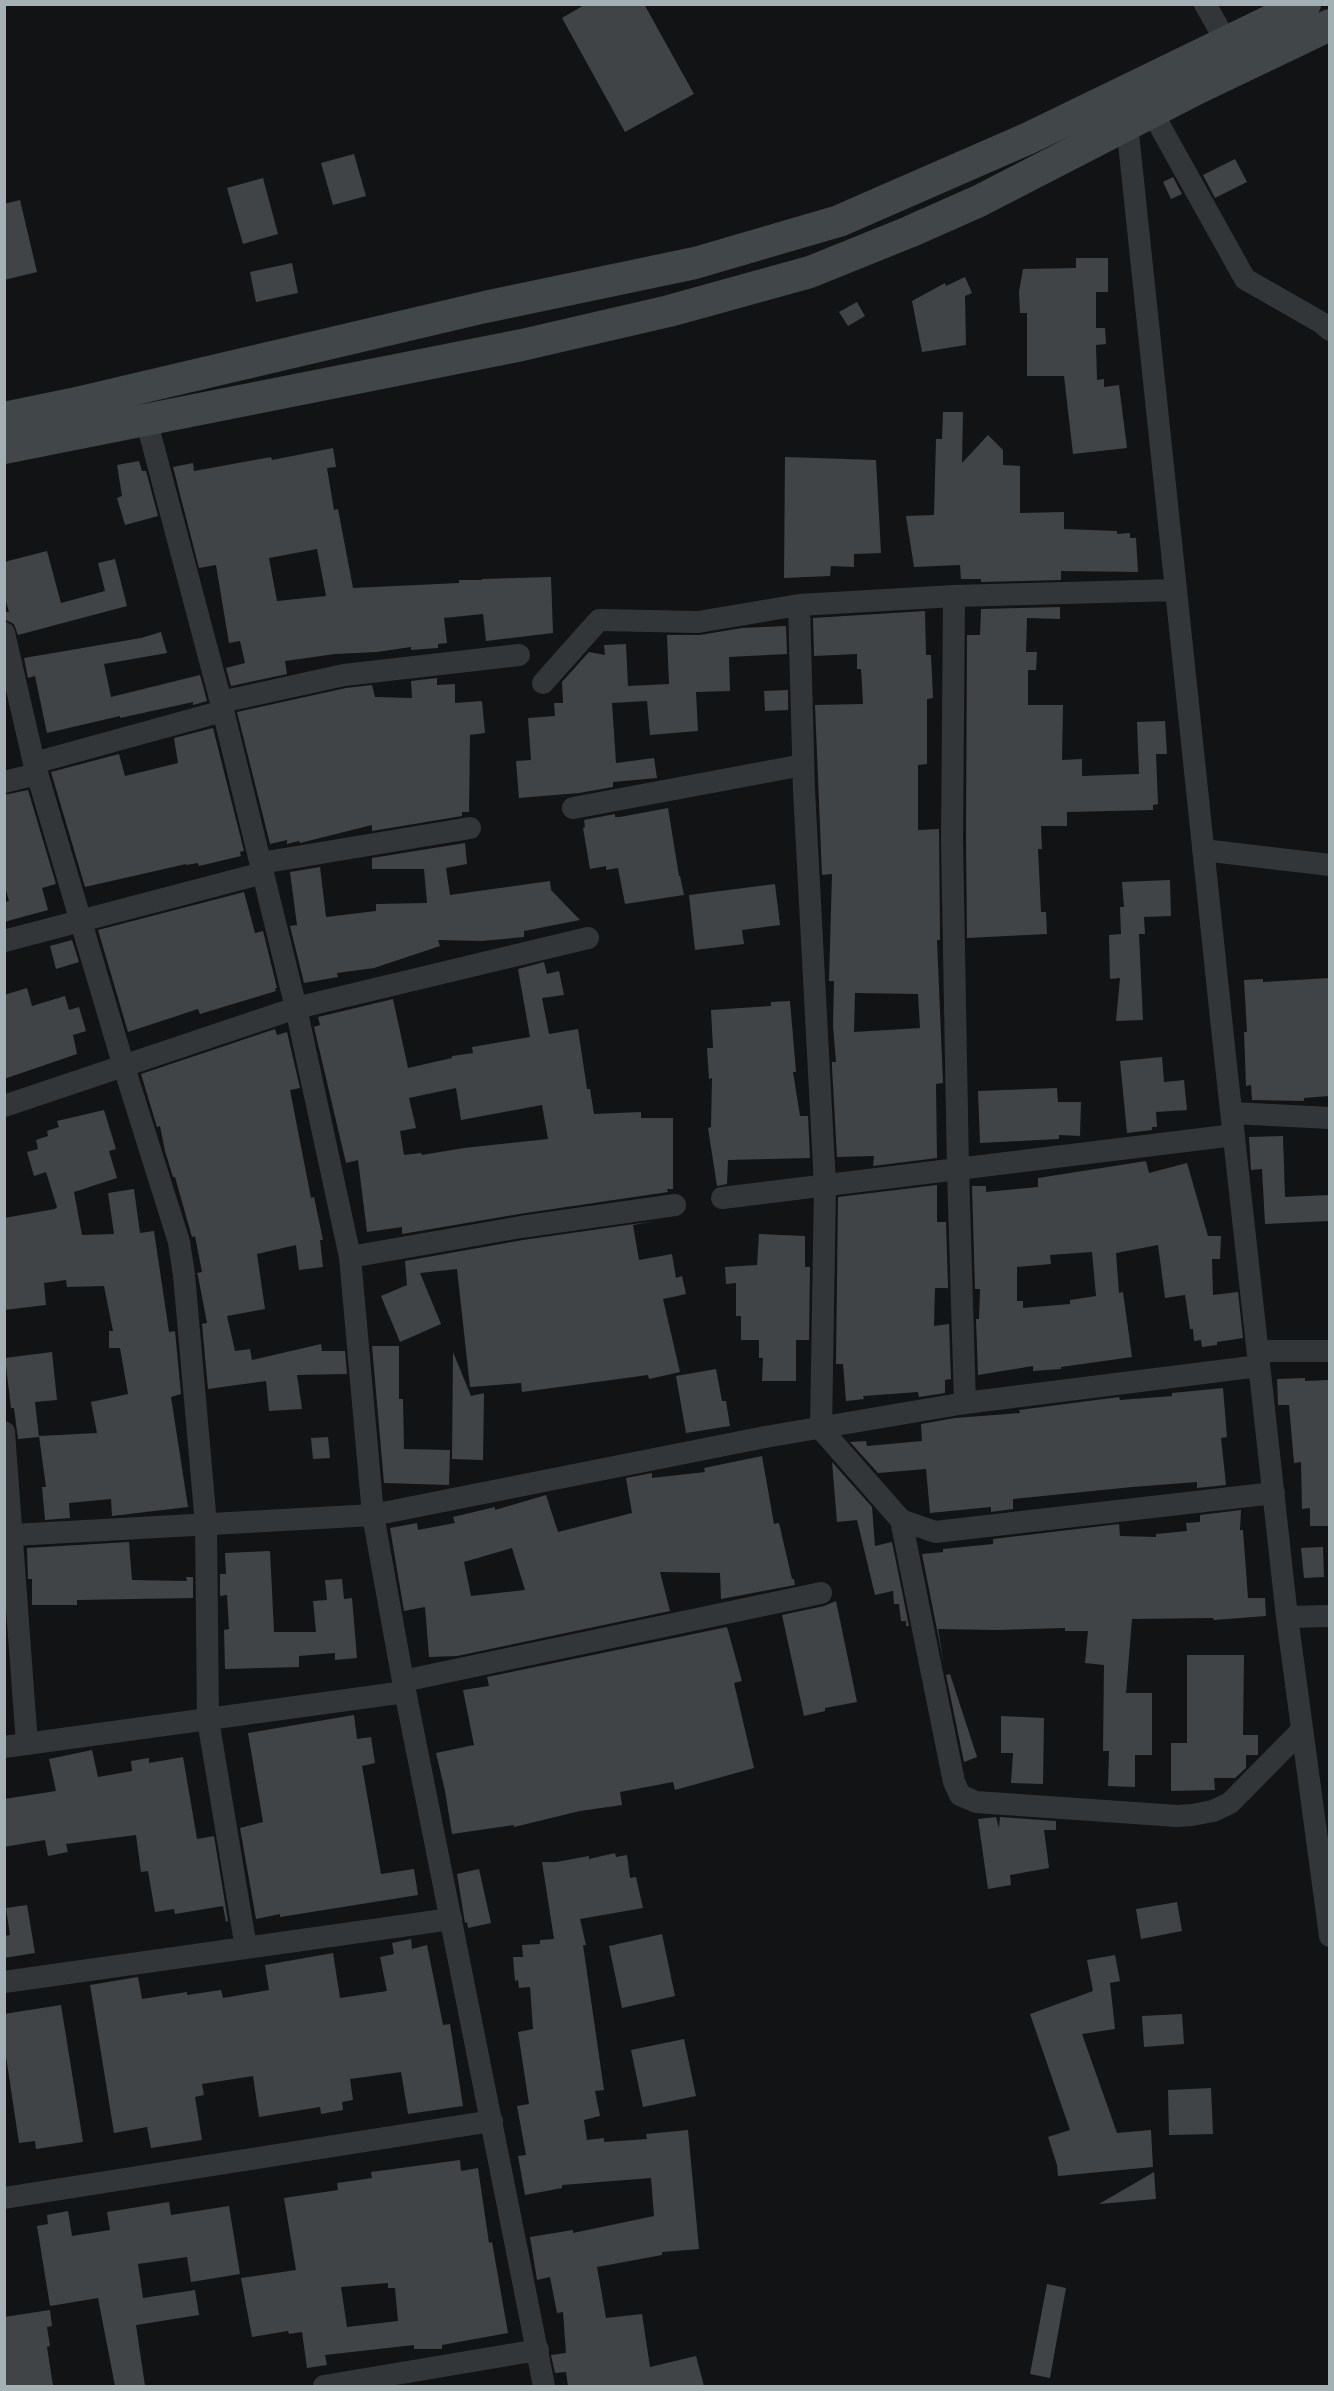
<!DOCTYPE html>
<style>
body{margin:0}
#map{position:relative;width:1334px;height:2391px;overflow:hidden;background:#121314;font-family:"Varela Round",sans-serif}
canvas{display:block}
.frame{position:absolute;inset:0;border:6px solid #a3b0b4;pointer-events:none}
</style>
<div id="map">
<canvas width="1334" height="2391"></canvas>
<div class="frame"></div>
</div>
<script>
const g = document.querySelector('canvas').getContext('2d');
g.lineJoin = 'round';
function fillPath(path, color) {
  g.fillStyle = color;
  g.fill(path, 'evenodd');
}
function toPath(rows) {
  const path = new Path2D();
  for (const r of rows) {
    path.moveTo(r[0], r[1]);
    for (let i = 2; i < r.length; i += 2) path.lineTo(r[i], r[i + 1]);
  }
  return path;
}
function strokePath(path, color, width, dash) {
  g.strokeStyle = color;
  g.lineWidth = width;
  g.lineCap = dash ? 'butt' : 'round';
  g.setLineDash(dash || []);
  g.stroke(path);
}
fillPath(toPath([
 [586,4,644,4,694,94,625,132,562,18],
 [354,154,366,196,333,205,321,163],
 [1235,159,1247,182,1215,198,1203,175],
 [1173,177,1182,194,1171,199,1163,182],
 [263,178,278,234,243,244,227,188],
 [20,200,37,272,4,280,4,204],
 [1076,258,1108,258,1108,292,1096,292,1096,328,1105,328,1106,344,1096,345,1097,380,1104,379,1104,387,1119,385,1127,448,1073,454,1064,376,1027,376,1027,313,1020,313,1019,292,1023,269,1076,268],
 [292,263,298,293,256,302,250,272],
 [965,277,972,293,965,296,966,345,922,352,912,301,945,283,946,286],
 [857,302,865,316,848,326,839,312],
 [943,412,963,412,962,463,988,435,1003,450,1003,465,1020,466,1020,513,1064,512,1064,529,1117,531,1117,534,1130,533,1130,538,1136,538,1138,572,1061,571,1061,580,981,582,981,579,961,579,960,565,914,567,906,516,934,515,936,439,942,439],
 [333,448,336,467,327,468,334,510,338,509,353,588,459,583,459,580,482,580,482,579,551,577,553,633,486,641,483,614,444,618,447,643,438,644,438,648,411,650,411,647,377,652,335,654,285,661,287,674,231,686,226,668,245,663,240,641,229,643,216,565,199,568,173,467,193,463,194,471,271,457,272,460],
 [317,549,326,596,277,601,269,558],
 [785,457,876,460,881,553,854,554,854,567,831,566,830,576,784,578],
 [139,461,142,471,146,471,158,516,125,525,117,498,122,496,117,465],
 [47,551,61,603,105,591,98,563,115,559,127,606,18,635,14,624,4,619,4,612,9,612,4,594,4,562],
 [1060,607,1060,619,1027,618,1026,652,1037,652,1036,670,1028,670,1028,705,1063,705,1062,760,1082,759,1082,776,1139,774,1137,722,1165,721,1167,754,1156,754,1158,804,1153,805,1153,810,1067,812,1067,826,1041,826,1042,849,1038,849,1041,912,1046,912,1047,934,967,938,966,840,967,635,980,635,981,609],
 [925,611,926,655,931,655,933,698,927,699,927,764,918,765,918,830,939,829,940,940,937,940,943,1083,936,1084,937,1158,873,1166,874,1156,837,1157,832,1067,832,1062,836,1062,833,1026,834,981,829,981,832,874,822,875,815,705,863,704,861,669,857,669,857,654,814,656,813,618],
 [855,993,918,994,920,1028,854,1032],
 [786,626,787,654,729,657,730,691,696,692,698,731,650,735,647,701,612,703,616,763,654,758,657,778,613,782,613,787,579,793,519,798,516,761,531,760,528,718,555,716,554,703,563,703,562,682,589,652,605,655,604,645,626,644,628,686,669,684,667,635,700,635,742,628],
 [161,632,167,653,104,664,111,697,200,675,207,701,193,705,193,702,120,718,120,716,47,733,35,676,28,678,24,658,141,638],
 [437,678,437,685,455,684,455,703,482,701,485,733,470,735,469,812,462,812,462,816,372,831,372,825,300,843,299,841,287,844,287,840,270,844,237,712,346,688,372,685,375,697,412,698,411,681],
 [788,690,788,710,765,711,764,691],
 [213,728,244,851,240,852,241,856,199,866,198,863,186,865,186,864,85,887,51,772,119,754,125,776,178,763,174,738],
 [28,790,56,884,42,888,48,910,4,922,4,902,9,901,4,883,4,795],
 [668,808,679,876,680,876,684,895,625,904,618,868,606,870,606,866,590,869,583,828,585,827,584,820,615,814,615,817,620,817],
 [465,843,467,864,446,868,450,895,550,881,551,890,580,920,524,931,524,937,482,941,438,940,440,946,374,968,337,973,338,977,304,983,290,926,297,925,290,872,320,867,326,917,376,911,376,904,427,903,424,869,372,869,372,858],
 [1170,880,1171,916,1144,917,1145,934,1139,934,1143,1020,1116,1021,1120,978,1110,979,1109,935,1121,934,1120,907,1124,907,1122,882],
 [775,884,780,925,742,930,744,944,695,950,689,895],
 [244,892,255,933,263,931,277,988,275,988,276,991,200,1014,198,1009,128,1032,98,930],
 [72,940,79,962,56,969,50,946],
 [544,962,547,974,559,971,564,995,542,998,549,1034,578,1029,587,1089,590,1089,594,1114,641,1112,641,1118,673,1118,673,1189,667,1189,668,1192,519,1214,402,1234,402,1227,367,1232,358,1160,346,1163,314,1027,320,1025,318,1017,393,999,408,1068,452,1058,452,1056,473,1053,472,1047,530,1037,518,969],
 [456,1088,461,1120,542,1105,548,1139,464,1148,422,1155,421,1153,404,1155,400,1131,416,1128,409,1098],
 [1329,978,1329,1096,1304,1098,1304,1101,1252,1100,1251,1085,1246,1086,1244,1032,1247,1032,1244,980,1263,979,1263,982],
 [27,988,32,1006,65,996,69,1010,79,1007,86,1031,73,1035,77,1054,4,1079,4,995],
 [790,1001,796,1072,793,1072,800,1116,808,1116,810,1158,728,1160,727,1184,717,1186,708,1128,711,1127,712,1078,709,1079,707,1048,713,1048,711,1010,771,1006,771,1002],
 [275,1029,277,1035,287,1032,300,1088,290,1090,311,1198,314,1197,323,1240,320,1240,323,1267,299,1270,296,1245,257,1254,265,1309,227,1316,235,1351,250,1349,252,1360,321,1344,322,1351,345,1351,347,1374,297,1375,302,1409,269,1411,266,1381,208,1389,202,1324,207,1323,198,1276,197,1273,202,1272,195,1236,192,1237,175,1177,173,1177,165,1151,160,1126,157,1127,141,1074],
 [1162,1057,1164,1082,1184,1080,1187,1110,1156,1112,1157,1127,1152,1127,1152,1130,1127,1133,1120,1061],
 [1057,1088,1058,1102,1081,1102,1080,1136,1059,1135,1059,1139,980,1143,978,1091],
 [104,1110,116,1149,109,1151,117,1178,74,1192,82,1235,114,1234,108,1193,134,1189,140,1233,154,1231,169,1332,175,1331,181,1394,171,1397,188,1507,112,1516,111,1499,69,1503,70,1518,45,1520,42,1487,46,1487,39,1436,97,1433,91,1402,128,1394,120,1348,109,1348,109,1331,113,1331,104,1286,67,1287,66,1280,44,1283,46,1305,4,1310,4,1218,55,1209,57,1207,46,1172,34,1176,27,1152,38,1149,36,1140,48,1136,47,1131,59,1127,57,1121],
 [1283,1136,1285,1197,1329,1195,1329,1221,1265,1224,1262,1169,1251,1170,1249,1137],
 [1146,1161,1149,1173,1187,1163,1208,1236,1221,1236,1220,1259,1212,1259,1213,1295,1238,1292,1243,1338,1217,1342,1217,1345,1202,1347,1201,1340,1194,1341,1193,1329,1190,1329,1185,1295,1165,1298,1158,1245,1116,1253,1119,1293,1123,1292,1132,1357,1061,1367,1061,1369,1033,1371,1033,1366,978,1375,976,1319,979,1319,980,1289,975,1289,972,1186,986,1186,986,1192,1038,1187,1038,1178],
 [1092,1252,1096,1296,1070,1300,1070,1304,1023,1308,1023,1301,1017,1301,1017,1267,1051,1264,1050,1255],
 [937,1185,937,1222,946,1222,948,1288,935,1288,934,1326,949,1324,951,1379,945,1380,945,1393,919,1397,918,1392,863,1396,864,1399,846,1401,843,1364,836,1364,838,1197],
 [655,1221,633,1225,639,1260,672,1254,676,1278,682,1276,686,1294,663,1299,680,1372,649,1379,648,1375,522,1392,521,1383,470,1387,457,1269,420,1273,441,1324,400,1342,381,1296,407,1285,405,1261,523,1240],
 [759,1234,805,1236,805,1267,810,1267,809,1340,796,1340,796,1381,762,1381,763,1358,759,1358,759,1340,741,1340,741,1316,736,1316,736,1283,726,1284,725,1267,757,1265],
 [372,1346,399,1346,399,1399,403,1399,404,1449,450,1450,449,1485,384,1483],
 [52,1352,57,1400,35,1402,39,1437,18,1439,14,1408,11,1408,5,1358],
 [453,1352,471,1396,484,1393,483,1460,452,1459],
 [716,1369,722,1401,726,1401,730,1426,686,1433,676,1376],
 [1305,1378,1305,1381,1329,1380,1329,1526,1310,1526,1310,1508,1302,1509,1301,1462,1294,1463,1289,1405,1278,1405,1277,1379],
 [1223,1388,1227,1437,1221,1438,1226,1485,1197,1488,1197,1482,1132,1487,1013,1499,1013,1509,991,1512,991,1507,930,1513,926,1469,878,1473,850,1442,866,1441,867,1446,922,1441,921,1424,955,1418,1020,1413,1019,1410,1119,1397,1120,1400,1172,1396,1172,1393],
 [328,1437,330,1458,313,1459,311,1438],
 [762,1456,774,1524,779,1523,792,1579,794,1579,795,1585,721,1599,720,1573,660,1572,670,1611,457,1656,429,1657,425,1607,404,1611,390,1528,417,1523,418,1530,455,1523,453,1517,495,1507,495,1510,546,1495,558,1532,632,1513,626,1478,652,1473,652,1478,705,1472,704,1468],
 [512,1548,525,1590,471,1596,464,1562],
 [832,1462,872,1507,875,1546,892,1542,909,1626,906,1626,906,1621,901,1621,899,1604,894,1604,893,1591,875,1595,857,1520,837,1522],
 [1241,1510,1240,1530,1243,1530,1248,1598,1265,1598,1266,1616,1214,1620,1213,1618,1132,1619,1126,1693,1152,1693,1152,1755,1135,1755,1135,1787,1108,1786,1109,1751,1103,1751,1104,1665,1085,1663,1088,1631,1065,1631,1065,1628,996,1630,938,1629,944,1665,922,1554,943,1552,943,1549,993,1544,993,1539,1119,1524,1120,1536,1156,1537,1156,1534,1187,1531,1186,1523,1200,1522,1200,1515],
 [129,1542,132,1580,187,1581,186,1577,193,1577,193,1598,77,1600,77,1605,32,1605,32,1579,28,1579,27,1548],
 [1323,1547,1324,1577,1304,1578,1301,1548],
 [270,1551,274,1632,316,1632,313,1601,327,1600,325,1580,342,1579,344,1599,352,1598,357,1658,335,1660,335,1653,299,1656,299,1667,225,1669,224,1630,229,1629,227,1595,220,1596,220,1574,226,1574,225,1553],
 [836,1601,857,1702,825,1708,825,1711,804,1716,782,1615,824,1606],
 [727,1627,742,1681,734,1683,754,1768,675,1790,673,1782,620,1792,622,1805,580,1811,514,1827,514,1825,452,1834,445,1791,436,1753,474,1745,463,1690,489,1686,487,1677],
 [1187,1655,1244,1655,1243,1735,1258,1735,1258,1755,1246,1755,1246,1768,1235,1778,1214,1778,1215,1790,1171,1791,1171,1743,1187,1743],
 [950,1674,977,1757,964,1762,946,1675],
 [354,1715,357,1739,371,1737,375,1763,362,1766,381,1874,414,1869,418,1895,280,1917,280,1914,256,1919,240,1828,263,1822,248,1733],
 [1001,1716,1044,1718,1043,1784,1011,1783,1013,1753,1001,1753],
 [92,1750,98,1777,132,1771,131,1761,149,1758,149,1763,183,1757,197,1839,214,1836,228,1921,226,1922,223,1906,175,1914,174,1909,155,1912,148,1871,141,1872,136,1835,66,1844,68,1852,48,1856,45,1840,4,1847,4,1799,56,1791,49,1759],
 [996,1817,999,1828,1000,1817,1056,1821,1056,1830,1044,1830,1049,1868,1010,1875,1011,1885,988,1889,978,1819],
 [615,1853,616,1857,627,1855,630,1878,636,1877,643,1908,580,1919,586,1945,583,1945,604,2090,595,2091,600,2116,584,2120,587,2140,604,2138,604,2142,647,2139,646,2134,688,2130,699,2249,662,2252,662,2255,597,2267,606,2318,642,2314,650,2367,696,2356,704,2386,568,2386,566,2372,555,2373,551,2355,566,2353,563,2312,557,2313,550,2277,537,2280,530,2237,573,2230,573,2233,654,2216,651,2178,562,2185,562,2188,525,2195,518,2156,526,2155,517,2106,529,2104,518,2032,533,2029,530,1987,519,1988,518,1980,515,1981,513,1957,523,1957,522,1945,540,1944,540,1940,554,1939,542,1862,556,1862,589,1856,589,1859],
 [479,1869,491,1923,468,1928,467,1922,465,1923,457,1874],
 [1177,1902,1182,1931,1141,1939,1136,1909],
 [27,1905,35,1953,4,1958,4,1936,10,1935,6,1908],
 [662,1934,675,1996,622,2008,609,1946],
 [411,1939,412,1949,427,1945,443,2025,450,2024,463,2106,408,2114,401,2072,350,2079,353,2100,342,2102,343,2110,321,2114,320,2107,259,2117,253,2076,202,2084,204,2095,195,2097,202,2140,151,2148,147,2127,114,2133,90,1985,138,1977,142,1999,187,1992,187,1995,221,1990,223,1998,269,1990,265,1965,333,1953,340,1998,387,1991,380,1957,394,1954,392,1943],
 [1115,1955,1120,1981,1110,1983,1115,2029,1082,2034,1117,2133,1151,2130,1153,2167,1058,2176,1057,2165,1048,2137,1070,2130,1030,2014,1093,1991,1087,1960],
 [61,2005,83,2142,36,2149,35,2141,19,2143,4,2043,4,2014],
 [1182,2014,1184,2044,1144,2047,1142,2016],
 [684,2039,696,2096,643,2107,631,2050],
 [1211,2088,1213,2134,1169,2135,1168,2090],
 [460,2160,461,2171,478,2168,489,2243,492,2242,508,2333,442,2345,442,2349,414,2349,414,2345,325,2355,327,2365,307,2368,302,2332,289,2334,288,2331,252,2337,241,2278,296,2270,284,2198,338,2190,337,2183,372,2178,371,2172],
 [388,2283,388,2288,395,2288,398,2321,347,2327,341,2287],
 [1154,2172,1156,2199,1099,2204],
 [169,2202,171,2215,229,2206,240,2274,191,2282,187,2257,138,2264,143,2298,195,2290,199,2315,136,2325,145,2386,115,2386,98,2298,50,2306,37,2226,48,2224,47,2215,68,2211,72,2236,110,2230,107,2212],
 [1047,2284,1066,2288,1050,2378,1030,2374],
 [50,2310,52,2326,47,2327,50,2346,47,2347,53,2386,4,2386,4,2317]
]), '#414447');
strokePath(toPath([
 [1205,4,1227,43],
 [1152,112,1245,279,1322,323,1330,330],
 [1127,124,1225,1056,1287,1617,1330,1936],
 [146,419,221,702,296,1008,350,1257,373,1515,403,1681,544,2386],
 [954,596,952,840,958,1169,965,1403],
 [799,605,804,790,825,1185,821,1429,901,1520,935,1532,1274,1493],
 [4,633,34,763,124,1067,179,1242,184,1275,206,1524,208,1720,246,1948],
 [543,683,599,620,698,622,799,605,954,596,1176,590],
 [221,702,344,675,519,655],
 [34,763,223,711],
 [4,782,37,774],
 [573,808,803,765],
 [1203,850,1330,865],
 [261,863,470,828],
 [4,941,263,873],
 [4,1106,296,1008,588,938],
 [1232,1113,1330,1118],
 [722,1198,1234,1135],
 [350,1257,521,1227,675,1205],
 [1258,1351,1330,1351],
 [4,1432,27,1744],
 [901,1520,954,1782,960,1795,976,1802,1177,1816,1192,1815,1213,1811,1230,1803,1302,1730],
 [13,1535,373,1515,765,1437,965,1403,1259,1366],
 [1287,1617,1330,1616],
 [403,1681,821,1593],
 [4,1747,405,1692],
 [4,1982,451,1919],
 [4,2198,492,2121],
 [324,2386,538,2350]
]), '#333639', 22);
strokePath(toPath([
 [4,418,72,404,485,307,695,263,839,221,1029,138,1305,4],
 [4,448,522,345,669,311,810,272,909,232,979,201,1198,88,1330,25]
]), '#414649', 32);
</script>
